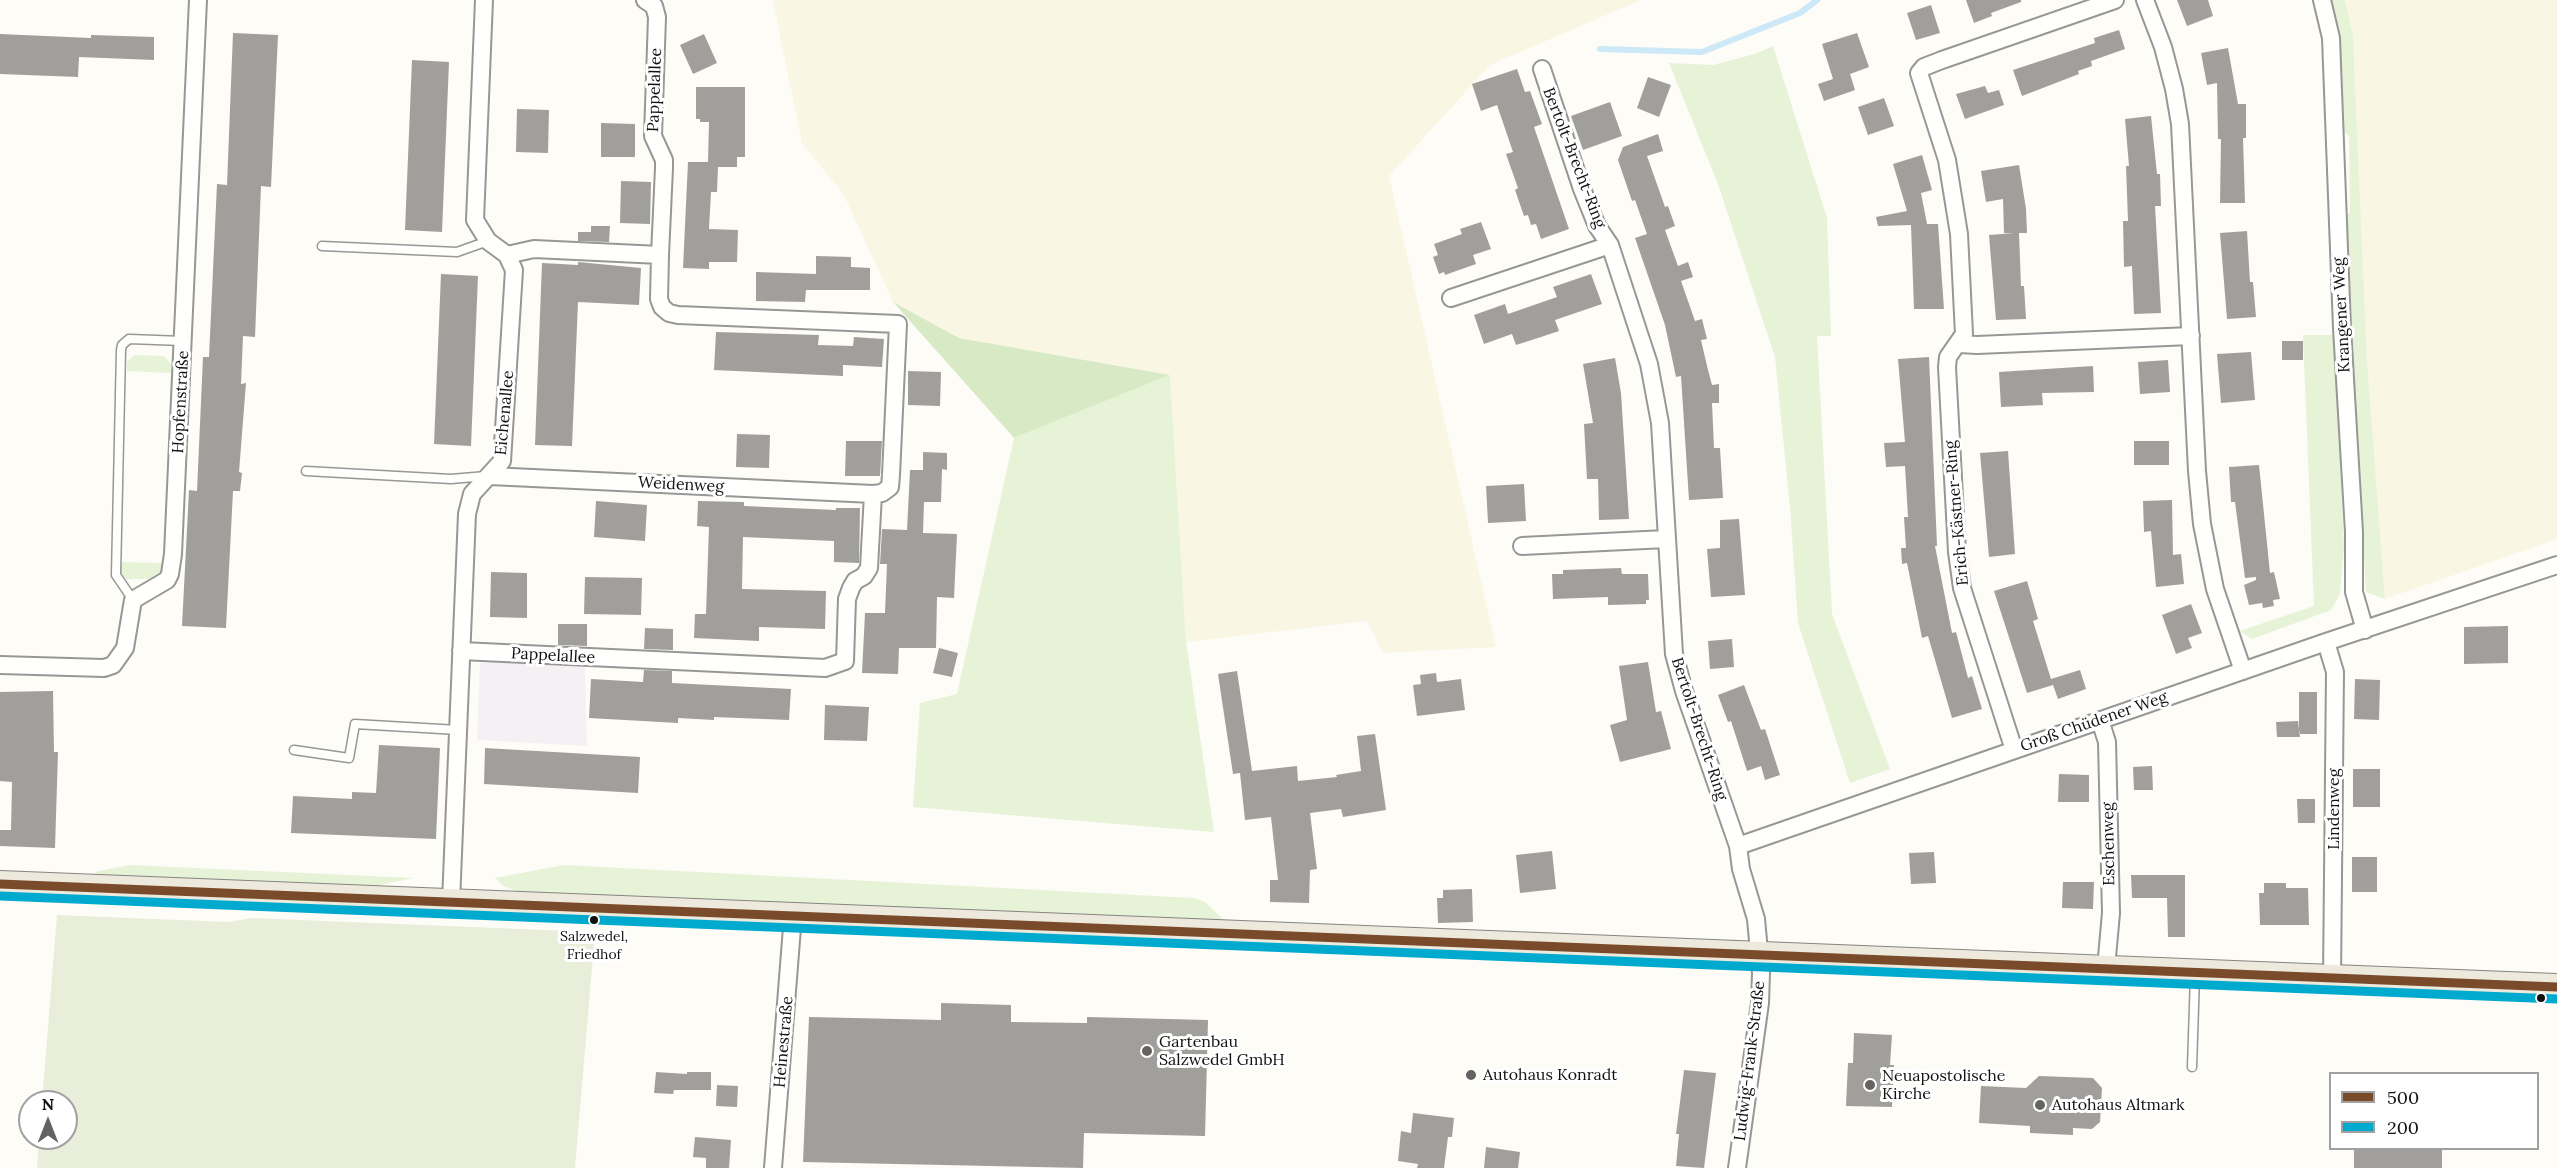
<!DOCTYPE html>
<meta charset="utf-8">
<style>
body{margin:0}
#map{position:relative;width:2557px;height:1168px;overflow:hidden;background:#fdfcf7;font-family:Lora,serif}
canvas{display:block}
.legend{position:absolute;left:2329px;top:1072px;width:210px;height:78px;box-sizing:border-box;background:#fff;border:2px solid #a0a0a0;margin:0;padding:8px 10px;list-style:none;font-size:18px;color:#111}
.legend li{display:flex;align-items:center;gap:12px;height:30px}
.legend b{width:30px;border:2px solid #a0a0a0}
.north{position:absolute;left:18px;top:1090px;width:60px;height:60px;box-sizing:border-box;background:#fff;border:2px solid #a0a0a0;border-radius:50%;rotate:0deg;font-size:16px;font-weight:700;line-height:24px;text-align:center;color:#111}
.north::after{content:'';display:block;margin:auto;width:21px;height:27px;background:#646362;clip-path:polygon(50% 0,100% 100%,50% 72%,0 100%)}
</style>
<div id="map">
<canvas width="2557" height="1168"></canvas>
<ul class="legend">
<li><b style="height:8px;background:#7a4b2a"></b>500</li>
<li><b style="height:8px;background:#00a9ce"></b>200</li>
</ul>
<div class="north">N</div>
</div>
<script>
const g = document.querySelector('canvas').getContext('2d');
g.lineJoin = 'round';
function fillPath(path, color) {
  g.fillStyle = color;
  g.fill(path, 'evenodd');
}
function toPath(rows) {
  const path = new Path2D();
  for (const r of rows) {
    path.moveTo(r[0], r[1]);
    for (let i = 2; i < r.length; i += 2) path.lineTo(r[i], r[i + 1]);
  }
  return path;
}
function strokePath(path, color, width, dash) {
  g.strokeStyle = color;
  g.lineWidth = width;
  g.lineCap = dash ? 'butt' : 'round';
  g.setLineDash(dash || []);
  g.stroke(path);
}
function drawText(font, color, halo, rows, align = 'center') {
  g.font = font + ' Lora,serif';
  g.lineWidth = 6;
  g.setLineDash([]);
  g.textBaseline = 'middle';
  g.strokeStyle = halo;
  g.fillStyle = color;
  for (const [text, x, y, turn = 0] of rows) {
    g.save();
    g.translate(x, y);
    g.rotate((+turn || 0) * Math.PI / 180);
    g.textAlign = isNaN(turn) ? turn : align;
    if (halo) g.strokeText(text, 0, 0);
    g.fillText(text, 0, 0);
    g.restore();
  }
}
fillPath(toPath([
 [493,662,585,667,587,746,477,740,480,663]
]), '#f5f0f3');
fillPath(toPath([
 [773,0,1641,0,1490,65,1389,176,1496,647,1383,653,1367,621,1186,642,1170,375,959,338,893,302,844,195,802,143],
 [2345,0,2557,0,2557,539,2385,599,2367,359,2353,36]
]), '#f9f7e4');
fillPath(toPath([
 [2328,0,2345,0,2353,36,2367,359,2385,599,2366,592,2345,217,2350,212,2349,136,2341,129],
 [1773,46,1827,218,1831,336,1817,336,1832,614,1890,769,1850,783,1798,623,1790,507,1775,357,1718,184,1669,63,1713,65,1755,54],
 [2303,335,2334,335,2344,546,2340,594,2331,610,2252,639,2240,631,2314,606],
 [134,355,164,356,171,364,171,373,127,371,127,362],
 [1170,375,1186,642,1214,832,913,807,920,703,957,694,1014,438],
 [120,562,163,563,164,573,156,579,126,579,119,571],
 [130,865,414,878,360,889,111,879,94,872],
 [564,865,1193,898,1205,902,1224,920,527,895,503,886,495,878]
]), '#e7f3d7');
fillPath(toPath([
 [893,302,959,338,1170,375,1014,438]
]), '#d8eac5');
fillPath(toPath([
 [57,915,229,922,251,918,595,932,575,1168,37,1168,39,1138,66,1138,66,1102,42,1102]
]), '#e9eedb');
strokePath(toPath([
 [1600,49,1702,52,1800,13,1817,0]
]), '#cde8f7', 6);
fillPath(toPath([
 [1966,0,2021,0,2021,2,1991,13,1992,16,1974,23],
 [2177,0,2208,0,2213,16,2187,26],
 [1931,5,1940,33,1916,40,1907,13],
 [2119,30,2125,49,2091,61,2092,66,2078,71,2079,74,2022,96,2013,70,2095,43,2094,38],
 [233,33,278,35,271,187,261,186,255,337,243,336,241,384,246,383,239,472,242,473,240,491,233,491,226,628,182,626,189,490,197,491,203,357,209,357,217,184,227,185],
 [1857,33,1869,67,1850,74,1855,90,1824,101,1818,84,1833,79,1822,44],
 [0,34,91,38,91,35,154,37,154,60,79,57,78,77,0,74],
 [704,34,717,63,693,74,680,45],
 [2228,48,2238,104,2246,104,2246,138,2243,138,2245,203,2220,203,2221,139,2218,139,2217,83,2207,85,2201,53],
 [412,60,449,62,442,232,405,230],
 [1517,69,1525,92,1530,91,1542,124,1534,127,1569,229,1541,239,1536,224,1531,225,1528,215,1524,216,1515,190,1518,188,1506,154,1513,152,1497,105,1481,111,1472,84],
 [1648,77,1671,85,1659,117,1637,108],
 [1985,86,1988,93,1999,90,2004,105,1965,119,1956,94],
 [696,87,745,87,745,157,737,157,737,167,718,167,717,192,711,192,709,229,738,230,737,262,709,262,709,269,683,268,688,162,708,162,709,122,700,122,700,119,696,119],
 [1884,98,1894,126,1868,135,1858,107],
 [1610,102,1622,136,1583,150,1571,116],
 [517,109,549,110,548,153,516,152],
 [2151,116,2157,174,2160,174,2161,206,2155,206,2161,313,2134,314,2132,266,2124,267,2123,221,2128,221,2126,166,2129,166,2125,119],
 [601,123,635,124,635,157,601,157],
 [1658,134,1663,151,1647,156,1665,207,1668,206,1675,226,1665,230,1678,266,1688,262,1693,277,1681,281,1695,321,1702,319,1707,339,1701,340,1708,370,1712,385,1719,384,1719,403,1712,403,1714,448,1720,448,1723,498,1689,500,1681,376,1676,377,1665,325,1635,238,1647,234,1635,200,1632,201,1618,160,1623,147],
 [1922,155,1932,190,1921,193,1927,224,1938,224,1944,309,1914,309,1911,225,1878,226,1876,217,1907,211,1893,164],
 [2019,165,2026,209,2027,233,2019,233,2021,286,2024,286,2026,319,1996,320,1989,235,2014,233,2004,233,2003,199,1986,202,1981,171],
 [621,181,651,182,650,224,620,223],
 [1481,222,1491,249,1473,255,1476,264,1445,275,1444,272,1439,274,1433,257,1438,255,1434,244,1462,234,1460,229],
 [591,226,610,226,609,242,578,241,578,232,591,232],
 [2247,231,2250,282,2253,282,2256,317,2227,319,2220,233],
 [816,256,851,257,851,267,870,268,870,290,806,290,805,302,756,301,756,272,816,274],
 [578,262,641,268,639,305,578,302,572,446,535,445,542,263,578,265],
 [441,274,478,276,471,446,434,444],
 [1591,274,1602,304,1555,320,1559,331,1541,337,1516,345,1512,334,1484,344,1474,315,1505,304,1508,314,1557,297,1553,287],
 [716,332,819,335,818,345,853,346,854,337,884,339,882,367,843,365,843,376,714,370],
 [2282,341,2303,341,2303,360,2282,360],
 [2251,352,2255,400,2221,403,2217,354],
 [1929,357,1937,546,1935,546,1952,633,1956,632,1968,678,1972,676,1982,709,1952,718,1928,636,1922,638,1907,563,1902,564,1901,548,1906,548,1904,517,1908,517,1905,466,1886,467,1884,443,1905,442,1898,359],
 [1615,358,1621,393,1629,519,1599,520,1598,479,1587,479,1584,424,1593,423,1583,364],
 [2168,360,2170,392,2140,394,2138,362],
 [2093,366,2094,392,2042,393,2043,405,2001,407,1999,372],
 [908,371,941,372,940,406,908,405],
 [737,434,770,435,769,468,736,467],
 [846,441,882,441,880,476,845,476],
 [2134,441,2169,441,2169,465,2134,465],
 [2008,451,2015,554,1989,557,1980,453],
 [923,452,947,453,947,470,942,469,941,502,924,502,923,533,957,534,954,598,937,597,936,648,899,648,898,674,862,673,865,613,885,613,887,564,880,564,882,529,907,530,910,470,923,470],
 [2259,465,2270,573,2274,572,2280,599,2273,600,2274,606,2263,608,2262,603,2249,605,2244,585,2256,580,2256,577,2245,578,2235,502,2231,502,2229,467],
 [1524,484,1526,521,1488,523,1486,486],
 [2172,500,2173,555,2181,554,2184,584,2156,587,2151,531,2144,532,2143,501],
 [596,501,647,505,645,541,594,537],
 [698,501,744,502,744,506,836,510,836,508,860,508,859,563,834,562,834,541,743,537,742,589,826,591,825,629,759,627,759,641,694,638,695,614,706,614,709,527,697,526],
 [1739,519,1745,595,1711,597,1707,549,1720,548,1720,520],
 [1621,568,1622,574,1648,574,1649,600,1646,600,1646,604,1608,605,1608,597,1553,599,1552,574,1563,574,1563,570],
 [491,572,527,573,527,618,490,617],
 [585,577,642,578,641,615,584,614],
 [2027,581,2038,619,2033,621,2051,679,2080,670,2086,689,2058,699,2053,685,2027,693,1994,591],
 [2191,604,2202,633,2188,638,2192,648,2176,654,2162,615],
 [558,624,587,624,587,646,558,645],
 [2508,626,2508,663,2464,664,2464,627],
 [645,628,673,629,673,650,644,649],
 [1732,639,1734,667,1710,669,1708,641],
 [939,648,958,653,952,677,933,673],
 [1648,662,1656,712,1661,711,1671,749,1620,762,1610,725,1627,720,1619,666],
 [644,670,672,671,672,683,791,689,789,720,714,717,714,720,678,718,678,723,589,718,591,679,643,682],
 [1237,671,1252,771,1297,766,1298,781,1337,777,1336,775,1361,771,1357,736,1375,734,1386,810,1343,817,1341,809,1310,813,1317,869,1310,870,1309,903,1270,902,1270,880,1278,880,1271,817,1245,820,1240,773,1233,774,1218,674],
 [1436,673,1437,682,1461,679,1465,710,1417,716,1413,685,1421,684,1420,675],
 [2355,679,2380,680,2379,720,2354,719],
 [1744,685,1761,730,1765,729,1780,775,1765,780,1761,766,1747,771,1731,721,1728,722,1718,695],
 [53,691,54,752,58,752,55,848,0,846,0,830,11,830,12,782,0,781,0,692],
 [2299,692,2317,692,2317,734,2299,734],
 [825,705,869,707,867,741,824,740],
 [2298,721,2300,737,2277,737,2276,722],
 [379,745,440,748,436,839,291,833,293,796,352,799,352,792,376,793],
 [485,748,640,757,638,793,484,784],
 [2152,766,2153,790,2134,790,2133,767],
 [2353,769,2380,769,2380,807,2353,807],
 [2059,774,2089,775,2089,802,2058,802],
 [2297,799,2315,799,2315,823,2298,823],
 [1552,851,1556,889,1520,893,1516,855],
 [1934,852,1936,883,1911,884,1909,853],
 [2352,857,2377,857,2377,892,2352,892],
 [2131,875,2185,875,2185,937,2168,937,2167,898,2132,898],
 [2063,882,2094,882,2093,909,2062,908],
 [2264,883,2286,883,2286,888,2308,888,2309,925,2260,925,2259,893,2264,893],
 [1472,889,1473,922,1438,923,1437,898,1443,898,1443,890],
 [941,1003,1011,1005,1011,1022,1087,1023,1087,1017,1208,1020,1205,1136,1084,1133,1083,1168,803,1162,809,1017,941,1020],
 [1854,1033,1892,1035,1890,1065,1894,1065,1892,1107,1846,1106,1848,1063,1853,1063],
 [1684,1070,1716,1073,1704,1168,1676,1166,1679,1134,1676,1134],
 [656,1072,687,1074,687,1072,711,1072,711,1090,674,1090,673,1094,654,1093],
 [2039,1076,2093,1078,2102,1088,2100,1122,2092,1129,2073,1128,2073,1135,2030,1133,2030,1126,1979,1123,1981,1086,2026,1088],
 [717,1085,738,1086,737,1107,716,1106],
 [1413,1113,1454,1118,1452,1137,1448,1137,1444,1168,1417,1168,1418,1164,1398,1161,1401,1131,1411,1133],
 [695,1137,731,1140,729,1168,706,1168,706,1158,693,1157],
 [1486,1147,1520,1152,1518,1168,1484,1168],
 [2354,1149,2442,1149,2442,1168,2354,1168]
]), '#a19f9c');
const service = toPath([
 [322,246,457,252,488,241],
 [306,471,451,479,486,476],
 [133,600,116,575,121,350,122,345,129,339,183,341],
 [294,750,349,758,355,724,458,730],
 [2192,1067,2195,976]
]);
const minor = toPath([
 [645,0,654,6,657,17,653,136,664,160,664,168,660,255],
 [2145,0,2163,47,2174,89,2180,124,2197,471,2202,524,2215,589,2243,671],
 [2322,0,2331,38,2342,328,2354,532,2354,592,2365,630],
 [1542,69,1582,189,1597,226,1610,245,1649,364,1660,423,1674,654,1684,691,1738,846],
 [1451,298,1610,245],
 [1959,344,1977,345,2191,336],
 [490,476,873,494],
 [1522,546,1666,539],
 [2326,642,2335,672,2332,978],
 [461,651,825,668,845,661,847,599,851,588,855,581,864,576,869,568,873,494,882,493,890,487,891,475,898,324,678,315,669,313,662,307,659,299,660,255,534,249,507,255],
 [0,665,104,668,113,665,125,648,133,600,167,580,170,574,173,554,198,0],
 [2100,720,2107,742,2111,913,2106,968],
 [2014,750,1962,588,1957,552,1947,367,1948,357,1964,334,1959,234,1947,160,1919,73,1924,67,1942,60,2115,0],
 [451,902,467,514,472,494,502,461,514,270,507,255,488,241,475,220,484,0],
 [773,1168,793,915],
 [1737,1168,1760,1003,1761,973,1756,919,1741,869,1738,846,2326,642,2557,565]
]);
const primary = toPath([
 [0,884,2557,987]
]);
strokePath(service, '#979795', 11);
strokePath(minor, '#979795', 20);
strokePath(primary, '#858482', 28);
strokePath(service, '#fffffe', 8);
strokePath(minor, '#fffffe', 16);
strokePath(primary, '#ede9dc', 26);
strokePath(toPath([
 [0,884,2557,987]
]), '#7a4b2a', 9);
strokePath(toPath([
 [0,896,2557,999]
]), '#00a9ce', 9);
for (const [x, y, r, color] of [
 [594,920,5,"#111"],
 [2541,998,5,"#111"],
 [1147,1051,6,"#646362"],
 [1471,1075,6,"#646362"],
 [1870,1085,6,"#646362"],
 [2040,1105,6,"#646362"]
]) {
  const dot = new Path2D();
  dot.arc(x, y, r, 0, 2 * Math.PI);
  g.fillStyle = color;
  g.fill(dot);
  strokePath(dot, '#fff', 2);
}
drawText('14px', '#111', '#fff', [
 ["Salzwedel,",594,937],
 ["Friedhof",594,955]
]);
drawText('16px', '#111', '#fff', [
 ["Pappelallee",655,90,-88],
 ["Bertolt-Brecht-Ring",1574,158,69],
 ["Krangener Weg",2342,315,-93],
 ["Hopfenstraße",181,402,-87],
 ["Eichenallee",505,413,-85],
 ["Weidenweg",681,485,3],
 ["Erich-Kästner-Ring",1957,513,-95],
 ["Pappelallee",553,656,3],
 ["Groß Chüdener Weg",2094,722,-19],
 ["Bertolt-Brecht-Ring",1699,729,72],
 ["Lindenweg",2334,809,-90],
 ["Eschenweg",2109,844,-91],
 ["Heinestraße",784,1042,-85],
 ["Ludwig-Frank-Straße",1750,1061,-83]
]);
drawText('16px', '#111', '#fff', [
 ["Gartenbau",1159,1042],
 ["Salzwedel GmbH",1159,1060],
 ["Autohaus Konradt",1483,1075],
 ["Neuapostolische",1882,1076],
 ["Kirche",1882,1094],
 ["Autohaus Altmark",2052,1105]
], 'left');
</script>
